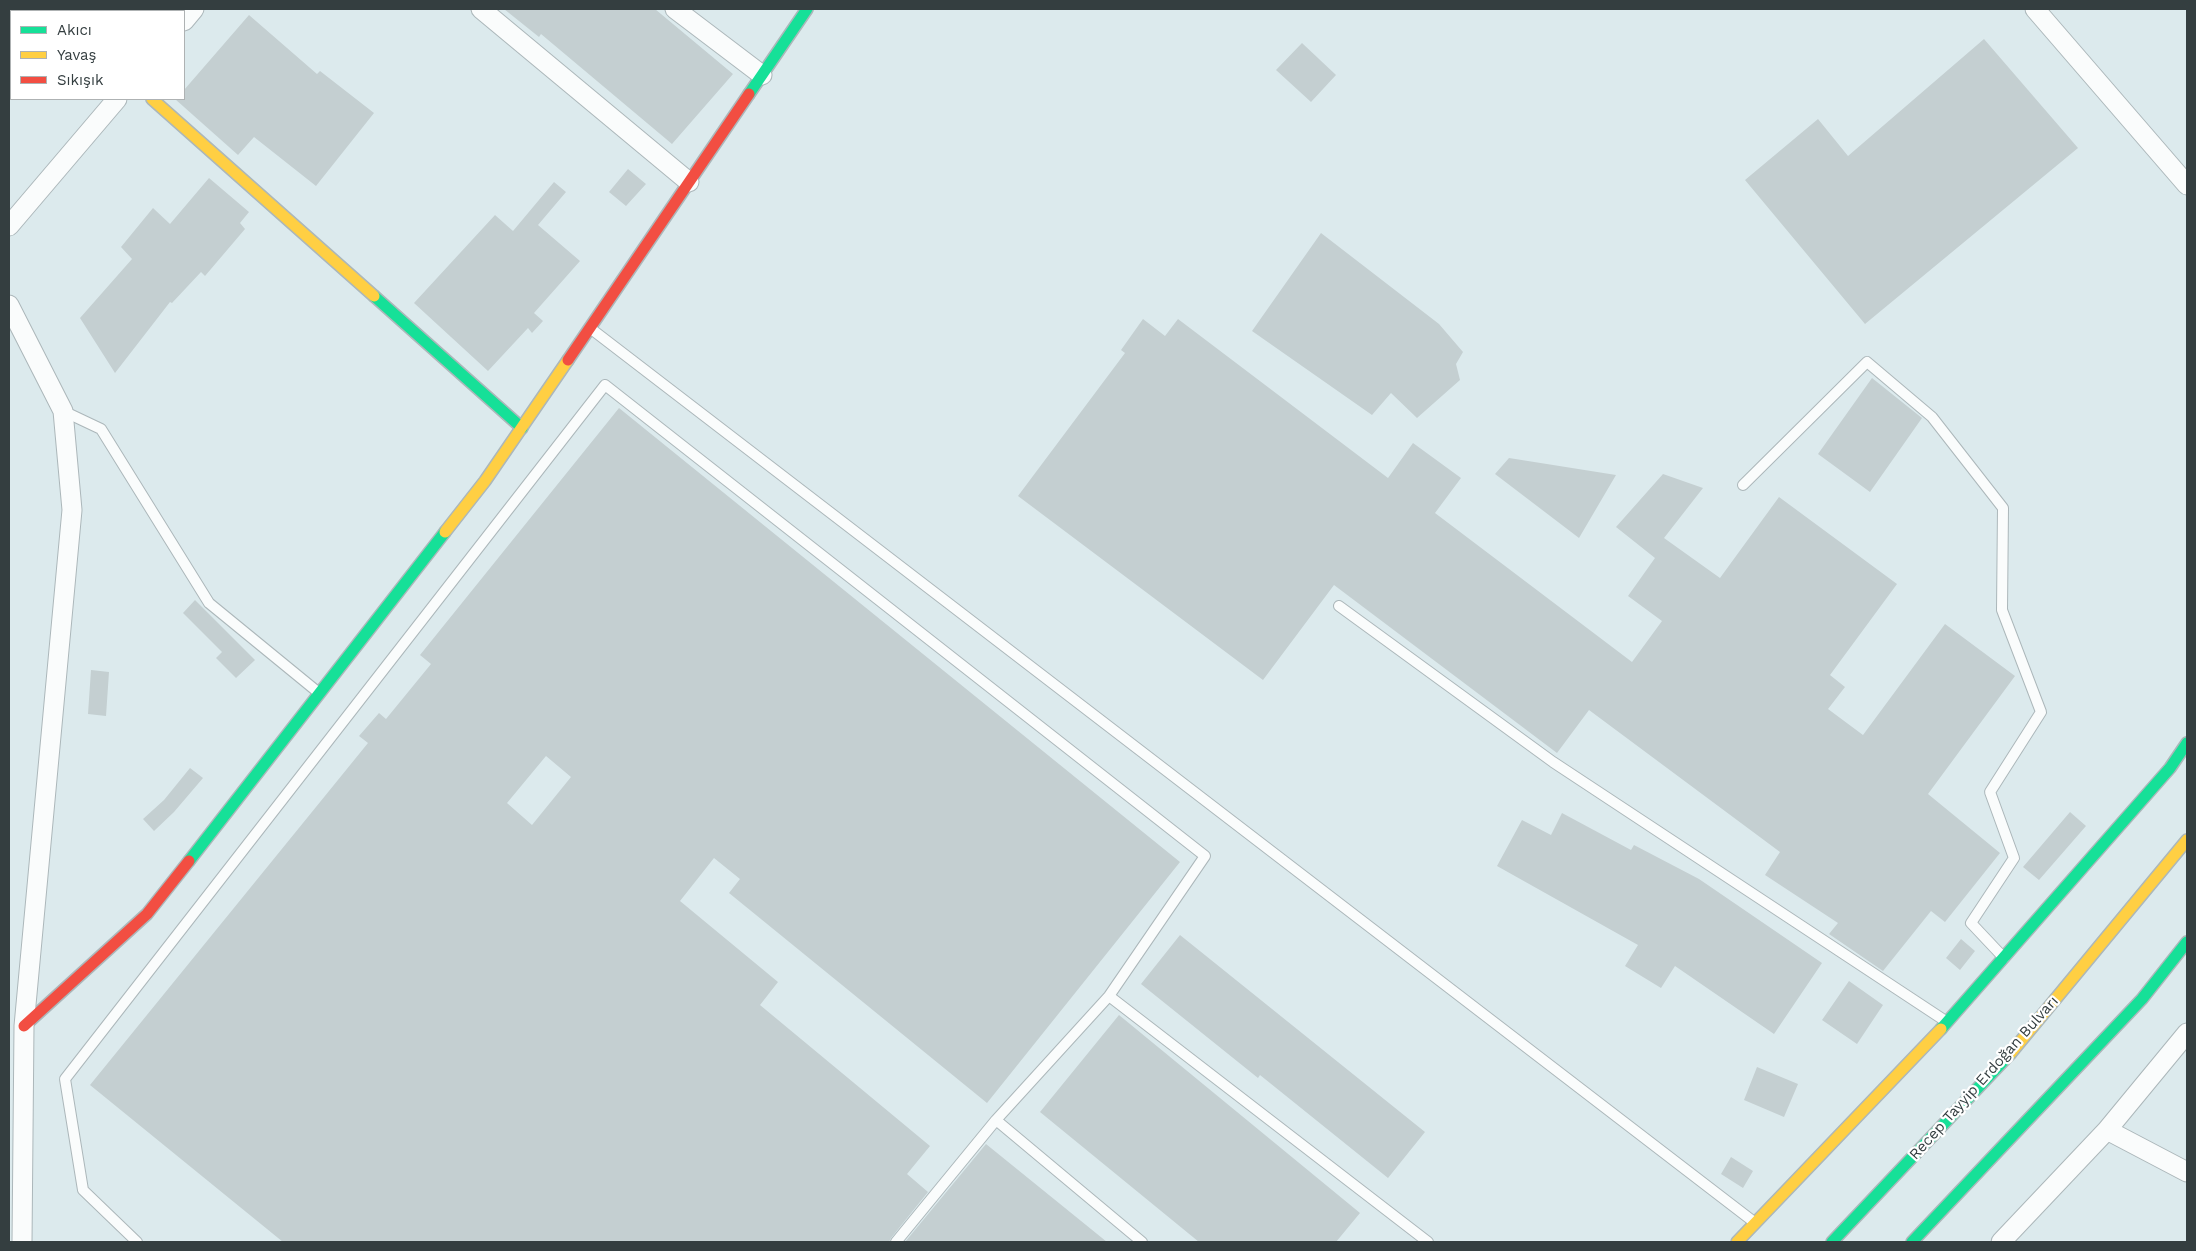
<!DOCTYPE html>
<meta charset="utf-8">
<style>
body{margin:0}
#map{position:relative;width:2196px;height:1251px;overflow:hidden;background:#dceaed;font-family:"Work Sans",sans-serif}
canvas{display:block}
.frame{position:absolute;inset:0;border:10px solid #343e40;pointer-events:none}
.legend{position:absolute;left:10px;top:10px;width:175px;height:90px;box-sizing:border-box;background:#fff;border:1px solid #aeb2b3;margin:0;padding:6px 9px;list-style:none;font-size:15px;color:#343e40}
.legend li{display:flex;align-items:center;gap:10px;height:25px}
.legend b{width:25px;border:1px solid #aeb2b3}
</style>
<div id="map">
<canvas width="2196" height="1251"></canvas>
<div class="frame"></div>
<ul class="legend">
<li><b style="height:6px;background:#16e098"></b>Akıcı</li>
<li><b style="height:6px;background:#ffcf43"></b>Yavaş</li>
<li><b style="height:6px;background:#f24e42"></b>Sıkışık</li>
</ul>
</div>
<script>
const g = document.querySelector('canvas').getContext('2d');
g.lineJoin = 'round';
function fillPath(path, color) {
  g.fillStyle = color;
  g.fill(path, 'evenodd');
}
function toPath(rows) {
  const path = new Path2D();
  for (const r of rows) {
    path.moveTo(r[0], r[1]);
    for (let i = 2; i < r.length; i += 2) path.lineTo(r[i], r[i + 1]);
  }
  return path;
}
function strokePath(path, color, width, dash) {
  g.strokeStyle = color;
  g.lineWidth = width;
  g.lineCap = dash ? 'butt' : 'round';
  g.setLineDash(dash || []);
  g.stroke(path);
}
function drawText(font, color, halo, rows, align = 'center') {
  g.font = font + ' "Work Sans",sans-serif';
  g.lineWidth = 4.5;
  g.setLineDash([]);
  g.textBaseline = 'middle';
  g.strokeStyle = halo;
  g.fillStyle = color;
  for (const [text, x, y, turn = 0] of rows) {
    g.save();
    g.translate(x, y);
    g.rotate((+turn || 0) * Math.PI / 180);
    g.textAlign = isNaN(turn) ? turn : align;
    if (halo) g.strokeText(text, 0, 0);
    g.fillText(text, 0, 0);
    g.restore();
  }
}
fillPath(toPath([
 [504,9,655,9,733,74,672,144,541,34,539,37],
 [249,15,317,74,320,71,374,113,316,186,254,137,238,155,175,99,184,99,184,90],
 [1984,39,2078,148,1865,324,1745,180,1818,119,1848,156],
 [1302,43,1336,75,1311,102,1276,70],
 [628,169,646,184,626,206,609,192],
 [209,178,249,212,240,223,245,229,205,276,201,272,172,303,170,302,115,373,80,318,132,259,121,247,153,208,170,224],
 [554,182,566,192,538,225,580,261,534,313,543,321,532,333,528,328,488,371,414,303,495,215,513,231],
 [1321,233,1439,324,1463,352,1456,364,1460,380,1417,418,1391,393,1372,415,1252,331],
 [1143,319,1165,336,1178,319,1388,478,1413,443,1461,478,1435,513,1632,662,1662,621,1628,596,1655,558,1616,527,1663,474,1703,488,1664,538,1720,578,1779,497,1897,584,1830,675,1845,687,1828,709,1863,735,1945,624,2015,676,1928,794,2000,853,1945,922,1931,911,1883,971,1829,934,1838,923,1765,875,1780,852,1589,710,1557,753,1334,585,1263,680,1018,496,1125,353,1121,350],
 [1872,378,1922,418,1870,492,1818,454],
 [619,408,1180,862,987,1103,729,893,740,879,714,858,680,901,778,982,760,1005,930,1146,907,1174,928,1192,891,1238,889,1242,283,1242,90,1085,368,743,359,736,379,713,386,719,431,664,420,655],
 [546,756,571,777,532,825,507,803],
 [1509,458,1616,475,1579,538,1495,474],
 [195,600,255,660,236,678,216,658,222,652,183,613],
 [91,670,109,672,106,716,88,714],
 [190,768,203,778,174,812,154,831,143,819,164,800],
 [2070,812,2086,826,2039,880,2023,867],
 [1562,813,1631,850,1634,845,1699,879,1822,963,1774,1034,1675,966,1661,988,1625,966,1638,945,1497,866,1522,820,1551,835],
 [1180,935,1425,1132,1388,1178,1260,1075,1258,1078,1141,984],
 [1961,939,1975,951,1960,970,1946,958],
 [1849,981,1883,1005,1857,1044,1822,1020],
 [1119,1015,1360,1213,1336,1242,1199,1242,1040,1112],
 [1757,1067,1798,1084,1784,1117,1744,1100],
 [986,1144,1107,1242,905,1242],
 [1731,1157,1753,1171,1743,1188,1721,1174]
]), '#c4cfd1');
const lane = toPath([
 [590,328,1754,1222],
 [63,411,101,429,209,603,319,693],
 [1743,485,1867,362,1932,417,2003,508,2002,610,2041,712,1990,792,2014,858,1971,923,2004,958],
 [1339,606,1553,762,1947,1022],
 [1109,996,1428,1242],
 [996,1120,1142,1242],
 [137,1242,83,1190,65,1079,605,385,1205,856,1109,996,996,1120,896,1242]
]);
const street = toPath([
 [481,9,689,182],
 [675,9,762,75],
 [2035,9,2187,185],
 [184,21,194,9],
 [9,226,117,99],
 [9,305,63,411,72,510,24,1026,22,1242],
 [2107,1130,2187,1172],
 [2001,1242,2107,1130,2187,1033]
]);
const fast = toPath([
 [749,94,807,9],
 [374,296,522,428],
 [189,861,445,532],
 [1941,1029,2170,768,2187,743],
 [1832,1242,2010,1054],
 [1912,1242,2142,999,2187,942]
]);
const slow = toPath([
 [152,99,374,296],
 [445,532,485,481,568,360],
 [2010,1054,2187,840],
 [1737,1242,1941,1029]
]);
const jam = toPath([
 [568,360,749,94],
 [24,1026,147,914,189,861]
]);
strokePath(lane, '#acb7ba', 12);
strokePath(street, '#acb7ba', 21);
strokePath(fast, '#acb7ba', 14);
strokePath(slow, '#acb7ba', 14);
strokePath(jam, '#acb7ba', 14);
strokePath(lane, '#fafcfc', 10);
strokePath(street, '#fafcfc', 19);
strokePath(fast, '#16e098', 11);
strokePath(slow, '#ffcf43', 11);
strokePath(jam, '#f24e42', 11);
drawText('15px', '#343e40', '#fff', [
 ["Recep Tayyip Erdoğan Bulvarı",1984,1078,-48]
]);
</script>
